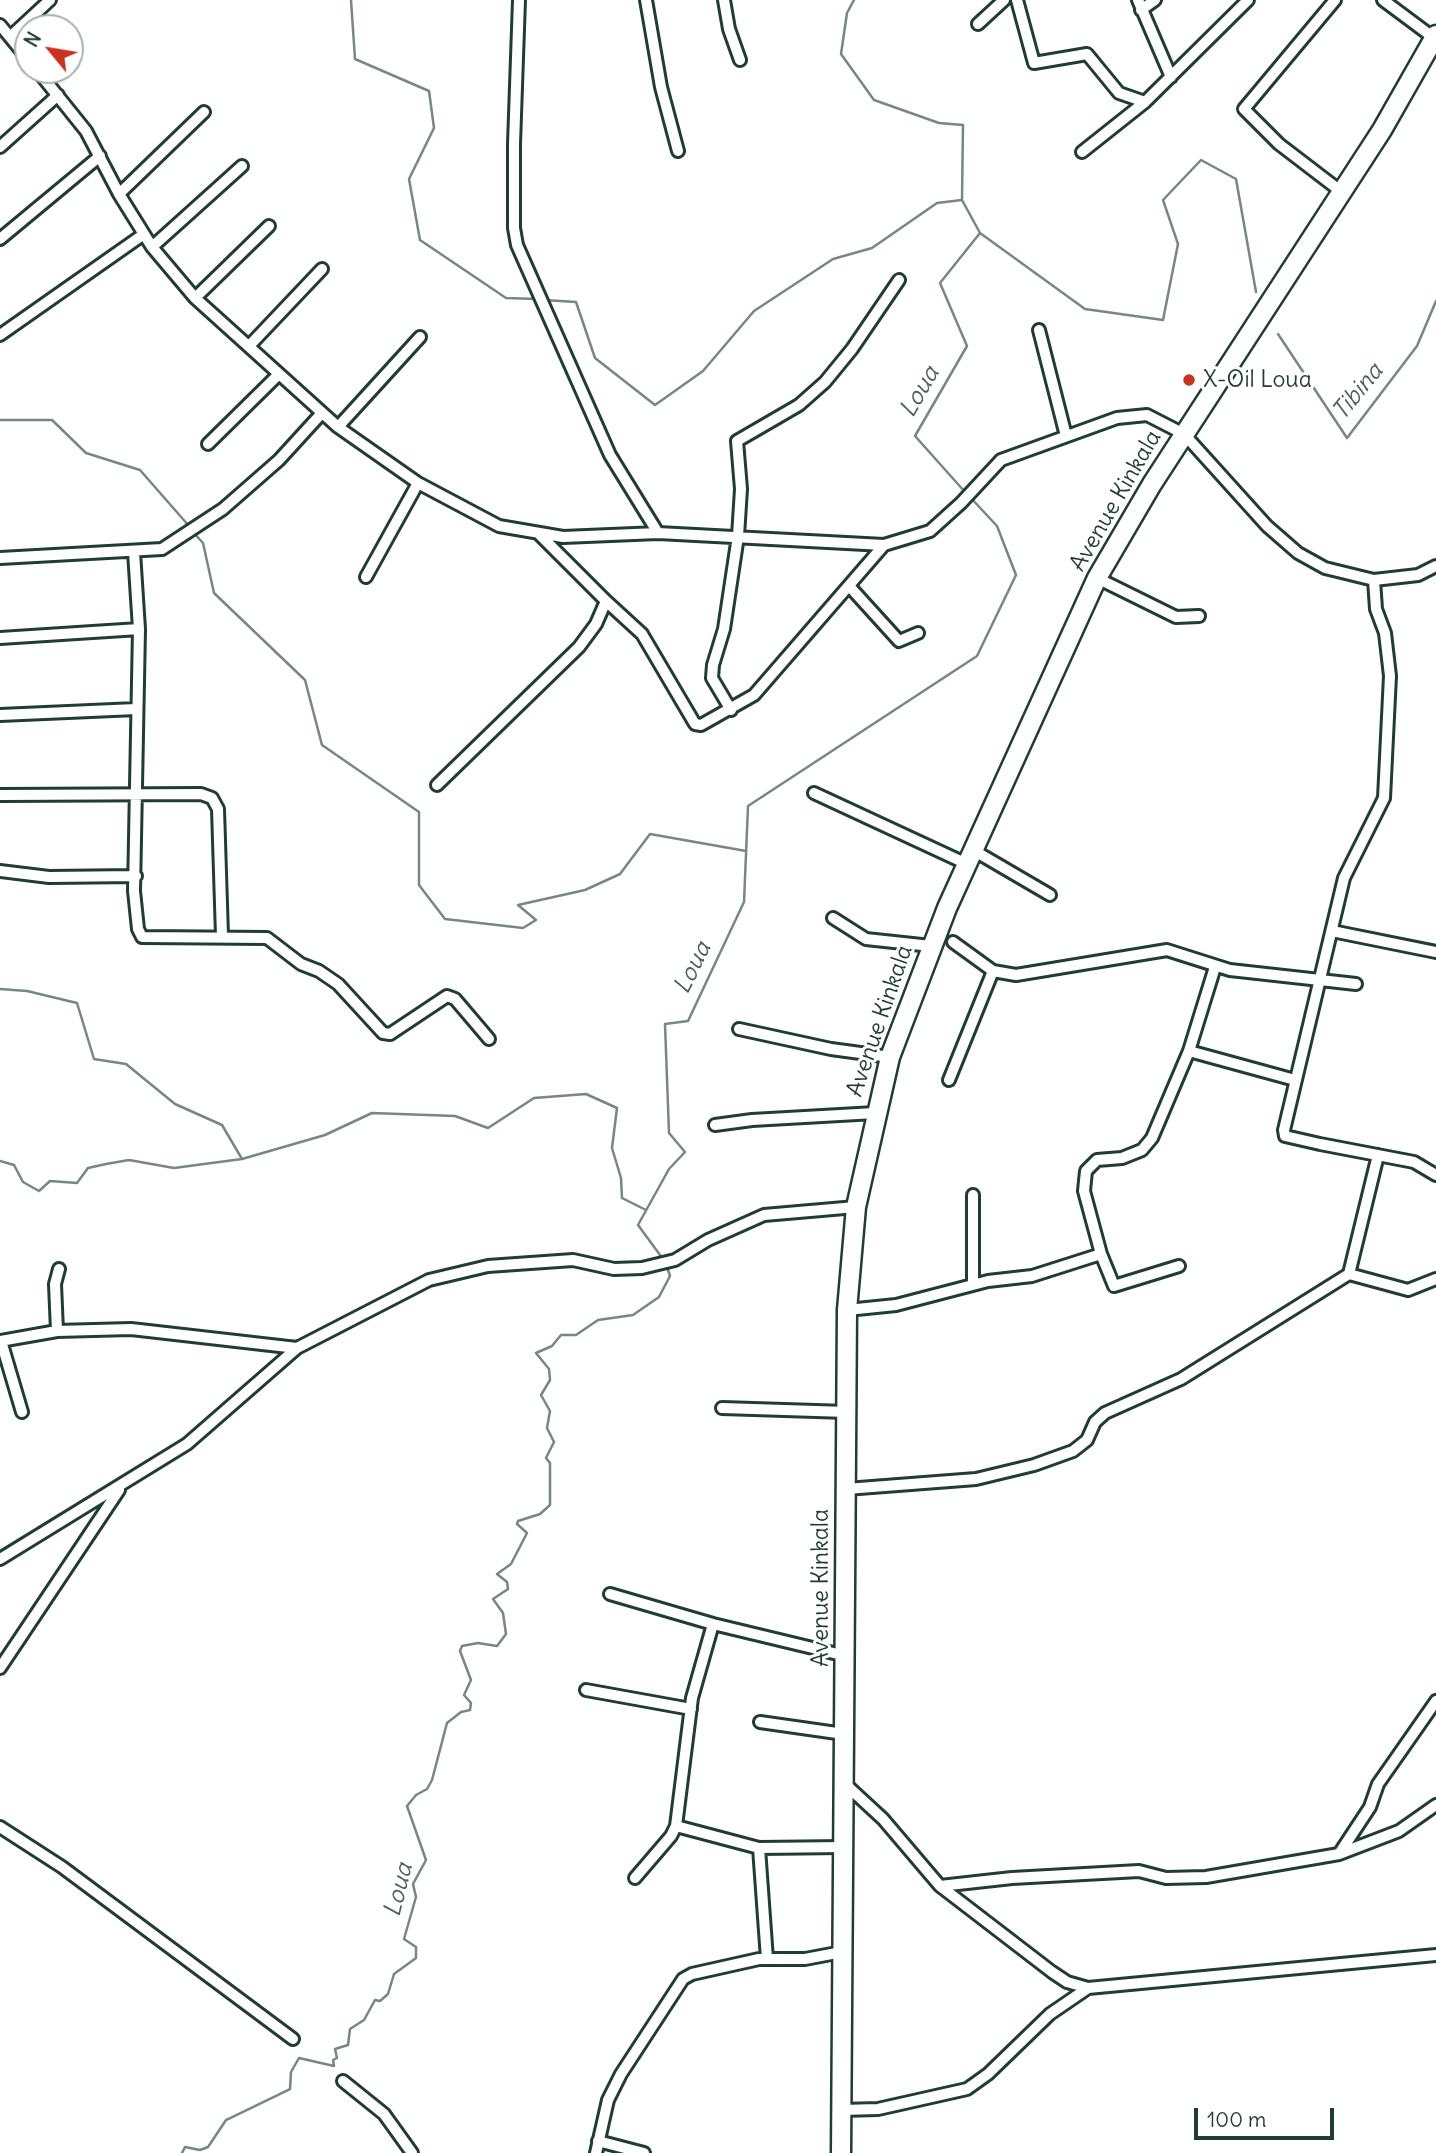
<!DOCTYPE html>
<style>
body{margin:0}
#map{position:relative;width:1436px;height:2153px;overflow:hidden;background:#fff;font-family:Delius,sans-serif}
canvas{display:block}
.north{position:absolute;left:14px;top:14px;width:70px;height:70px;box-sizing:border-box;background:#fff;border:2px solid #a5b1ae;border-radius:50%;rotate:300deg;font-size:19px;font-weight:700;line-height:28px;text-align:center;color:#1f3d34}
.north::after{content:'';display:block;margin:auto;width:24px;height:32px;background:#c8321e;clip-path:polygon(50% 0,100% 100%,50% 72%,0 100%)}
.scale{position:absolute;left:1194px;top:2108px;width:140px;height:32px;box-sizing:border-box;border:4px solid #1f3d34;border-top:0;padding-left:9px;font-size:21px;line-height:24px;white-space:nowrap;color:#1f3d34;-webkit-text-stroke:5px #fff;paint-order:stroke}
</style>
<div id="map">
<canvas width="1436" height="2153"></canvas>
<div class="north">N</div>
<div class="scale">100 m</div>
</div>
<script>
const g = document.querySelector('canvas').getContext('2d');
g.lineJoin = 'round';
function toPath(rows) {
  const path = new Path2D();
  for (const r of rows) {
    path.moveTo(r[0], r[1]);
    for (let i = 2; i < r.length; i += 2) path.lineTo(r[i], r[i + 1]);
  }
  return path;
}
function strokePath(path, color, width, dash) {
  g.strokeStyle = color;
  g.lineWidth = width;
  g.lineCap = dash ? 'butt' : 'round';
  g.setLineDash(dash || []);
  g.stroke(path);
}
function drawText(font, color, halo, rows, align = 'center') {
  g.font = font + ' Delius,sans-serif';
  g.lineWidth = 6;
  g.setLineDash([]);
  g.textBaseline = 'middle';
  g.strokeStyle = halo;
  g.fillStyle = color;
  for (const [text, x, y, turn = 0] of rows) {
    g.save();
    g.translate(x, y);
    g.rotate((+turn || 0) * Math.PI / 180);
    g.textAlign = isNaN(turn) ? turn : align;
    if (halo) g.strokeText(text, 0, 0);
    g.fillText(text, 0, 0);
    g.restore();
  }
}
strokePath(toPath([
 [351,0,355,59,429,91,434,128,409,179,420,240,506,298,537,299],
 [854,0,847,13,841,54,874,100,939,123,963,125,962,200],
 [544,300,576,302,595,358,655,405,703,371,754,311,833,259,872,248,937,203,962,200,980,233],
 [1278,334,1347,438,1417,346,1436,301],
 [0,420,52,420,86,453,140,470,189,526],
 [965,492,915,436,967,346,940,283,980,233,1085,309,1163,320,1178,244,1163,200,1201,160,1236,179,1256,292],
 [193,532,203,543,214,593,305,680,322,745,419,812,419,885,445,919,523,928,536,920,518,905,585,890,620,874,650,834,746,851],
 [0,989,27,991,77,1003,94,1059,126,1064,175,1104,222,1125,242,1159,325,1135,372,1113,455,1116,488,1128,534,1098,586,1094,617,1108,612,1148,621,1178,622,1198,646,1210],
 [0,1161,14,1165,23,1182,39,1191,50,1181,77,1183,88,1168,106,1164,129,1160,174,1168,242,1159],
 [663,1259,638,1225,669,1169,685,1152,669,1133,665,1024,688,1021,744,902,748,806,977,656,1016,575,997,526,970,497],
 [182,2153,185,2147,200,2150,208,2147,226,2120,290,2089,291,2072,299,2058,334,2066,333,2060,337,2058,335,2049,348,2045,350,2029,364,2020,375,2000,380,2001,388,1994,394,1974,416,1958,416,1947,404,1939,416,1897,413,1884,426,1860,407,1806,416,1795,427,1789,432,1780,447,1723,461,1712,470,1710,471,1703,464,1695,471,1680,460,1651,462,1646,478,1643,497,1646,506,1634,503,1613,493,1599,508,1589,507,1582,497,1574,511,1564,527,1533,517,1524,518,1521,540,1514,550,1505,550,1463,546,1458,554,1442,547,1428,550,1411,541,1395,550,1380,549,1369,536,1353,552,1346,561,1335,576,1335,598,1320,633,1315,659,1297,670,1276,666,1264]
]), '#758883', 2.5);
const minor = toPath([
 [519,0,514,144,514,228,517,245,610,455,658,533],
 [646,0,661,87,678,151],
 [724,0,729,29,740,60],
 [1017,0,1034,63,1087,54,1119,93,1145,102],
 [1138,0,1171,77],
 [1335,0,1244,109,1279,144,1343,193],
 [1383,0,1434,38],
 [1141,10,1155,0],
 [978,24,1004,0],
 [0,25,28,59],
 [10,37,50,0],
 [37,70,86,131,119,194,152,247,195,298,338,427,418,483,499,526,563,537,658,533,884,545,930,531,961,503,1001,460,1117,418,1147,415,1184,434,1267,526,1298,553,1325,568,1374,580,1418,575,1436,566],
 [0,147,58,95],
 [1082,152,1145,102,1248,0],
 [119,194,204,112],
 [0,239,100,156],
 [152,247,242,166],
 [195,298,269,226],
 [1039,330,1066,436],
 [0,335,144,234],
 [250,345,322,269],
 [338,427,420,337],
 [208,444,278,375],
 [134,552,139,629,134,891,138,929,142,937,267,938,301,964,319,971,338,984,383,1033,390,1034,447,996,455,999,489,1039],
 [0,558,162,549,223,509,279,460,321,414],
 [366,577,418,483],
 [1097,578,1176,617,1199,616],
 [1374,580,1376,609,1385,633,1390,676,1384,798,1344,878,1284,1130,1285,1136,1320,1144,1414,1162,1436,1175],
 [850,587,899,641,918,633],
 [606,601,642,634,695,724,701,725,754,695,884,545],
 [0,638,139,629],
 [731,710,712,678,713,665,724,629,738,536,741,489,737,441,799,405,825,382,852,349,899,280],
 [0,715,136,709],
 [437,785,579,647,596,624,606,601,540,535],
 [814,793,967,864],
 [0,795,201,794,212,798,218,809,222,936],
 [973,850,1050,895],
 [0,871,49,877,136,876],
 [833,918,866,939,931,946],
 [1332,931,1436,952],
 [953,942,993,971,1016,975,1167,950,1230,970,1356,984],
 [739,1029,831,1049,890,1057],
 [1189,1051,1295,1080],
 [949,1080,993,971],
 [715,1125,752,1120,875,1113],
 [973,1195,973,1285],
 [1101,1254,1114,1286,1179,1266],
 [1349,1274,1408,1290,1436,1279],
 [847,1310,896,1305,988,1281,1032,1276,1101,1254,1084,1191,1086,1171,1097,1160,1122,1158,1142,1150,1152,1138,1189,1051,1215,967],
 [57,1331,55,1284,59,1269],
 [0,1341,57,1331,131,1329,297,1348],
 [1,1341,22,1412],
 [722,1408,847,1412],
 [846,1489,976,1479,1034,1465,1073,1451,1087,1440,1095,1422,1105,1413,1181,1379,1349,1274,1378,1155],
 [0,1559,187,1444,297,1348,429,1280,488,1266,573,1260,614,1269,642,1268,675,1260,708,1240,764,1215,856,1207],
 [610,1594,713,1624,846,1656],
 [713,1624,692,1698,676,1826,759,1848,844,1847],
 [0,1668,119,1490],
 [586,1690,691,1709],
 [760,1722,844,1734],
 [844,1783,883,1819,940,1886,1052,1972,1067,1982,1088,1988],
 [0,1827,62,1867,293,2039],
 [759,1848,767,1959],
 [1339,1854,1399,1831,1436,1805],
 [635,1878,671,1836,676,1826],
 [940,1886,1012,1878,1139,1871,1166,1878,1206,1877,1339,1854,1370,1807,1378,1784,1436,1701],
 [343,2081,384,2114,412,2153],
 [841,2110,878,2109,967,2089,988,2074,1050,2014,1088,1988,1436,1955],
 [598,2141,644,2153],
 [596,2153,608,2100,621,2074,683,1979,692,1974,759,1959,805,1959,842,1952]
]);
const primary = toPath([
 [841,2153,847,1310,856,1207,890,1057,947,908,1097,578,1152,484,1382,130,1436,35]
]);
strokePath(minor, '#1f3d34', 16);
strokePath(primary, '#1f3d34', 23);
strokePath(minor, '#fff', 10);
strokePath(primary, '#fff', 18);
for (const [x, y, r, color] of [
 [1189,380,7,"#c8321e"]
]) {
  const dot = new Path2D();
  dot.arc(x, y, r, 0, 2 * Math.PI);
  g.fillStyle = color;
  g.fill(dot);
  strokePath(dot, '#fff', 2.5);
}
drawText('23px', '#1f3d34', '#fff', [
 ["X-Oil Loua",1203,380]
], 'left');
drawText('23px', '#1f3d34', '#fff', [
 ["Avenue Kinkala",1116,501,-60],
 ["Avenue Kinkala",880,1021,-71],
 ["Avenue Kinkala",821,1588,-90]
]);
drawText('italic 24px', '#4a625b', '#fff', [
 ["Loua",920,392,-60],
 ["Tibina",1358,392,-51],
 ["Loua",693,968,-64],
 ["Loua",399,1890,-76]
]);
</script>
